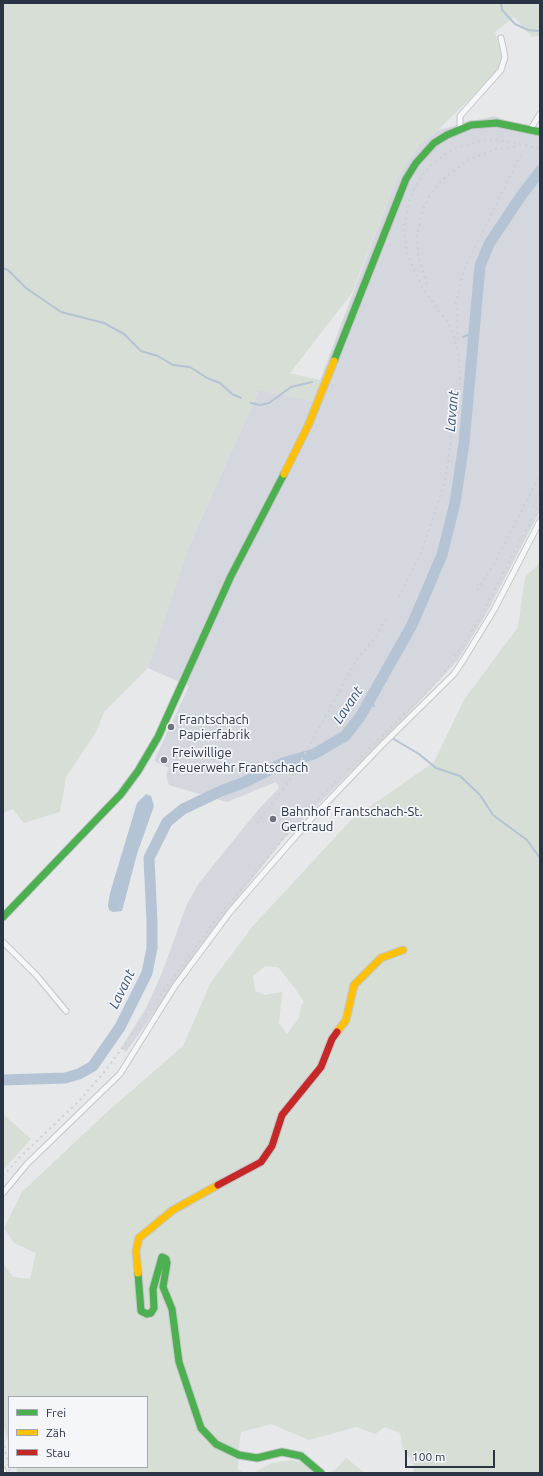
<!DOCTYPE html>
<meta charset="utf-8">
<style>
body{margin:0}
#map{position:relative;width:543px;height:1476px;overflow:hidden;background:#e6e8ea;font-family:Ubuntu,sans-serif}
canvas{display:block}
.frame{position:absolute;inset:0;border:4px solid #2b3445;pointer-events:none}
.legend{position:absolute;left:8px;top:1396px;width:140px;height:72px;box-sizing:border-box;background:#f4f6f9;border:1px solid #a4a8b1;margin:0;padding:5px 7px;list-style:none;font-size:12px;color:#2b3445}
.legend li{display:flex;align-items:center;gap:8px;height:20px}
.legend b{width:20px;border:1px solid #a4a8b1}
.scale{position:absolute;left:405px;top:1450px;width:90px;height:18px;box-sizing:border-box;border:2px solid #2b3445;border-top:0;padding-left:5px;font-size:12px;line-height:14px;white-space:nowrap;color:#2b3445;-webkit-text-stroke:3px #f4f6f9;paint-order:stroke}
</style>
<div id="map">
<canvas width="543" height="1476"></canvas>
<div class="frame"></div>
<ul class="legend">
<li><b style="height:5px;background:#4caf50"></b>Frei</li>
<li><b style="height:5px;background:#ffc107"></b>Zäh</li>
<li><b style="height:5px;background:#c62828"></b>Stau</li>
</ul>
<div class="scale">100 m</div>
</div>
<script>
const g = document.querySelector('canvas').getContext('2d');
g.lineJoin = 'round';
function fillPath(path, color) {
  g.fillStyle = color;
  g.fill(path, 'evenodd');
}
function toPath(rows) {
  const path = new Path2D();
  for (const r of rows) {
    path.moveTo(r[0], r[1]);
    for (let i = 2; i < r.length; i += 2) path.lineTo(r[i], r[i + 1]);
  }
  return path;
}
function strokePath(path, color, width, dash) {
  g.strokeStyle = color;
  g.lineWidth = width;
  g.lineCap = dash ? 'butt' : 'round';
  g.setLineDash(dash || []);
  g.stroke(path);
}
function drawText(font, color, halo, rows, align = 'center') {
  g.font = font + ' Ubuntu,sans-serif';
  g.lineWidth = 3.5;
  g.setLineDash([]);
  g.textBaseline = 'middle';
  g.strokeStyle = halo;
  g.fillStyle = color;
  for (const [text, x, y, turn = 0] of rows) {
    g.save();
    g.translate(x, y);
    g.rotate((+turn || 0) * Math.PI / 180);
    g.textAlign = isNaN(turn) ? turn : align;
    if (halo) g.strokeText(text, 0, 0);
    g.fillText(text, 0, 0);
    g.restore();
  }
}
fillPath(toPath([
 [494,116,540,134,540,511,486,614,458,660,405,717,283,840,221,919,126,1052,121,1048,146,1008,162,973,187,904,199,883,258,810,279,788,276,782,227,802,169,785,166,775,169,768,154,761,189,686,148,668,189,546,259,390,312,401,397,177,419,145,438,130]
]), '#d4d7dd');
fillPath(toPath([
 [3,3,540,3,540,35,532,37,514,17,495,32,503,58,499,70,438,130,419,145,397,177,352,293,290,373,320,380,312,401,259,390,189,546,148,668,104,712,96,732,66,777,60,812,24,823,13,809,3,813],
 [540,563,540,1473,414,1473,413,1461,403,1451,400,1433,385,1427,375,1434,356,1427,309,1440,271,1424,241,1432,238,1450,238,1469,245,1473,17,1473,16,1467,147,1467,147,1397,9,1397,9,1444,3,1424,3,1263,13,1277,30,1279,36,1253,14,1243,4,1228,22,1192,107,1112,183,1046,211,982,252,927,352,819,434,762,464,700,518,627,525,577],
 [265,966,278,967,294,987,304,1002,301,1006,299,1018,287,1034,279,1024,282,992,265,995,255,991,253,976],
 [3,1114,31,1139,3,1170],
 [346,1458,365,1473,329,1473,336,1469],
 [292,1460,312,1465,327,1473,253,1473,272,1463]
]), '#d6ded6');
fillPath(toPath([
 [146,794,151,796,154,806,137,854,122,911,113,912,109,910,108,905,110,893,137,803]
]), '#b4c4d5');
strokePath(toPath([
 [501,3,502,10,515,24,528,30,540,31],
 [3,268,8,270,26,288,61,312,104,323,124,334,141,351,158,356,173,365,190,367,207,378,220,383,232,394,241,398],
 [463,337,475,332],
 [251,403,260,405,269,403,291,387,312,382],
 [369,701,374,706],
 [392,738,419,754,436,768,460,776,480,795,493,815,527,840,540,858]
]), '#b4c4d5', 2);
strokePath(toPath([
 [3,1080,65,1078,79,1074,93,1066,120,1027,147,973,152,948,152,922,149,858,167,822,183,809,221,791,245,782,283,763,314,754,345,736,360,717,412,625,442,555,455,503,464,443,480,266,489,244,521,196,540,171]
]), '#b4c4d5', 11);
const street = toPath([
 [460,128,460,116,501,70,505,57,501,38],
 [530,130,540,114],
 [3,942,37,976,66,1011],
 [3,1193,27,1164,120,1074,175,986,230,912,268,868,309,821,381,746,454,674,464,659,494,610,540,521],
 [3,1470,4,1473]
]);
const fast = toPath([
 [334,361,406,179,416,163,434,143,447,135,471,125,497,123,540,132],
 [3,917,121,794,138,771,158,737,231,576,284,474],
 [138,1273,141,1311,147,1314,151,1313,154,1308,153,1289,162,1257,166,1259,167,1263,163,1287,172,1309,179,1362,201,1428,216,1444,239,1455,257,1458,282,1452,301,1456,321,1473]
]);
const slow = toPath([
 [284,474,308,426,334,361],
 [337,1032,346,1020,354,985,381,958,403,950],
 [138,1273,136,1251,139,1238,173,1210,218,1185]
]);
const jam = toPath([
 [218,1185,261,1162,272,1146,282,1115,321,1067,332,1039,337,1032]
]);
strokePath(street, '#c4c6c8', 7);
strokePath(fast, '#c4c6c8', 9);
strokePath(slow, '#c4c6c8', 9);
strokePath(jam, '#c4c6c8', 9);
strokePath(street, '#f5f6f7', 5);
strokePath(fast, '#4caf50', 7);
strokePath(slow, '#ffc107', 7);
strokePath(jam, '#c62828', 7);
strokePath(toPath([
 [427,284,418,257,417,237,422,211,430,195,442,180,468,160,496,149,518,146],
 [458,340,456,302,464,269,521,154],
 [533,507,540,493],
 [477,590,494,564,540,475],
 [399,597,421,553,445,482,460,380,459,357,454,336,447,321,422,287,407,254,404,229,410,198,418,182,428,168,442,156,458,147,477,142,495,140,512,142,540,149],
 [257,823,292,777,357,659,374,639,388,616],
 [3,1176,21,1156,79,1101,106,1070,214,922,307,810,426,693,444,673,477,623,540,503],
 [3,1440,10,1473]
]), '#cecfd2', 2, [2, 4]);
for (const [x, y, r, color] of [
 [171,727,4,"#6c737f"],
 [164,760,4,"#6c737f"],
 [273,819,4,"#6c737f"]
]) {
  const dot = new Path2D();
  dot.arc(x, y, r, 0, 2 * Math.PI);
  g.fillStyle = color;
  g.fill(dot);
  strokePath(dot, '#f4f6f9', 1.5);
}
drawText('13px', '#2b3445', '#f4f6f9', [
 ["Frantschach",179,720],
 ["Papierfabrik",179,735],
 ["Freiwillige",172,753],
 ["Feuerwehr Frantschach",172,768],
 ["Bahnhof Frantschach-St.",281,812],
 ["Gertraud",281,827]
], 'left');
drawText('italic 14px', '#34527a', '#f4f6f9', [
 ["Lavant",452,411,-85],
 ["Lavant",348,705,-56],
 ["Lavant",122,989,-64]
]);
</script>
